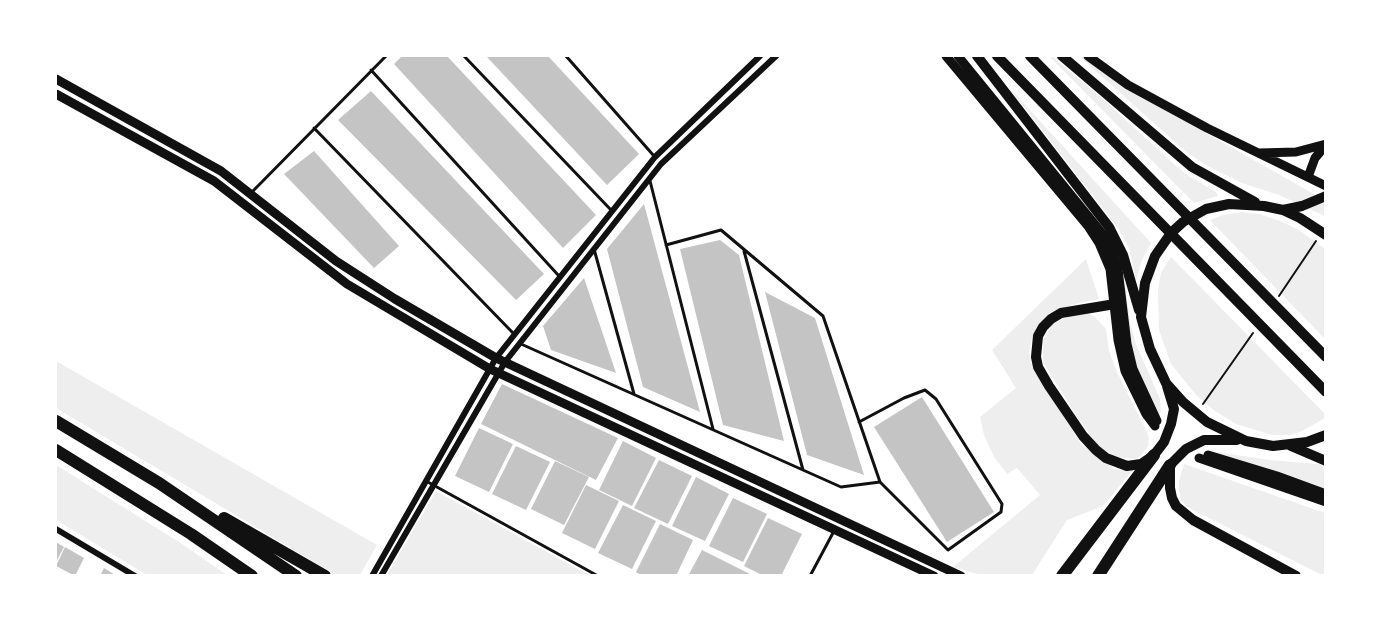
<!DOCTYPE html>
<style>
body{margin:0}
#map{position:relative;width:1381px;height:631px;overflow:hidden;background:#fff;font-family:Ubuntu,sans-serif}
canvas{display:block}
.frame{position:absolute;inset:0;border:57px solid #fff;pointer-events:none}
</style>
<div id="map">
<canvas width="1381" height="631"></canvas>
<div class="frame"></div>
</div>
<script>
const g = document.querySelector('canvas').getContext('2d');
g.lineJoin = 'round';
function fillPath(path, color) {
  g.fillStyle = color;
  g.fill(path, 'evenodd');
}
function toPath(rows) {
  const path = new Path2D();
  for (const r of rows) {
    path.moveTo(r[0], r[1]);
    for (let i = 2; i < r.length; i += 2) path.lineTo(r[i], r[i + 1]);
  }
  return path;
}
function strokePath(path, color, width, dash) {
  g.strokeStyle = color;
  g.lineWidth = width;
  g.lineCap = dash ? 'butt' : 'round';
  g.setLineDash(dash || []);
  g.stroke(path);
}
fillPath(toPath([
 [1049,56,1052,56,1104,100,1175,165,1190,177,1216,192,1218,196,1194,203],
 [1079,56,1085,56,1137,94,1312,193,1325,202,1325,216,1279,195,1242,183,1204,164,1184,150],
 [1008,86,1151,243,1142,260,1136,280,1129,248,1117,227],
 [1241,212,1259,214,1280,221,1299,230,1325,249,1325,339,1210,220,1223,215],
 [1171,257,1325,414,1325,418,1302,431,1290,435,1272,435,1236,424,1215,411,1197,396,1171,364,1159,330,1158,290,1161,273],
 [1086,259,1099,299,1075,304,1055,311,1044,318,1036,328,1031,341,1029,352,1032,367,1082,445,1115,469,1132,471,1103,506,1067,520,1032,575,981,575,953,567,1040,495,1017,468,1007,474,994,457,984,435,980,417,1016,388,992,350],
 [1125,282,1130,323,1136,344,1160,399,1161,411,1157,421,1140,387,1123,308],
 [1088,313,1095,317,1106,329,1109,351,1116,370,1145,428,1149,438,1148,446,1140,457,1134,459,1117,457,1105,451,1096,443,1077,417,1043,362,1043,341,1053,323,1076,314],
 [56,361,377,545,360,575,336,575,56,408],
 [1210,451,1269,460,1318,464,1325,466,1325,490],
 [1184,464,1325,513,1325,575,1322,575,1187,507,1181,500,1179,490,1179,481],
 [56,465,179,542,227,575,147,575,56,520],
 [436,491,589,575,387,575]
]), '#eee');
fillPath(toPath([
 [402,56,447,56,596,215,563,248,394,64],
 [486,56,548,56,639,154,607,185],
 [371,91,544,274,516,300,338,120],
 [314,151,399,246,374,268,284,174],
 [644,204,700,412,643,387,607,249],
 [720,240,739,255,784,441,723,425,680,249],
 [584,278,616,373,551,350,543,326],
 [765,292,815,318,864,475,807,455],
 [502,384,618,438,596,480,481,424],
 [922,397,994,512,947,542,874,427],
 [479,428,513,444,489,492,455,476],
 [623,441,656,458,632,506,599,490],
 [516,446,550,462,526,510,492,494],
 [659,460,692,476,668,524,634,508],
 [555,461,589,477,564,525,531,509],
 [696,477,729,494,705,541,672,526],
 [586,485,619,501,595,549,562,533],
 [733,498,767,514,743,562,709,546],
 [623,505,656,521,632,569,598,553],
 [768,518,802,534,781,576,764,576,744,566],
 [660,524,693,540,676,576,642,576,636,572],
 [56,542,64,547,56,562],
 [65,547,84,558,75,576,56,566],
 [702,550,754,576,688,576],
 [104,568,117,576,100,576]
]), '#c4c4c4');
strokePath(toPath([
 [1279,296,1316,241],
 [1203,404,1253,333]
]), '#111', 2);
strokePath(toPath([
 [464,56,611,210],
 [566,56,654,156],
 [371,70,559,276],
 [314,128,513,333],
 [650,181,713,429],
 [251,193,386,56],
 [666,245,721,230,823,316,880,482,948,550,1001,512,1002,504,936,399,925,390,904,398,859,422],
 [594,249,634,394],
 [744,251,803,470],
 [521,344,841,487,880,482],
 [426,481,598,576],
 [810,576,834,531]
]), '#111', 3);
strokePath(toPath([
 [56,529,135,576],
 [372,576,496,358,655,157,760,56],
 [381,576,505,362,661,164,776,56]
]), '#111', 6);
strokePath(toPath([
 [946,56,1088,226,1099,243,1110,269,1118,340,1125,371,1146,414,1155,426],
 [958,56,1102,233,1111,248,1118,269,1127,344,1133,369,1157,421],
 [1088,56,1128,85,1207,128,1326,186],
 [56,79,221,171,336,261,395,299,496,358,961,576],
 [56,94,214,181,347,284,490,369,934,576],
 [1259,153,1296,152,1326,144],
 [1308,177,1315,158,1325,146],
 [1208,455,1277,476,1326,494],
 [1199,458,1326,502]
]), '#111', 9);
strokePath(toPath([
 [977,56,1109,227,1123,255,1139,310],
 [997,56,1326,392],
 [1030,56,1326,357],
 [1062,56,1192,167,1255,202],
 [1283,210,1302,206,1326,196],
 [1326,235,1300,218,1283,210,1264,206,1229,204,1206,209,1183,222,1171,233,1155,256,1145,283,1141,317,1150,349,1166,383,1183,402,1207,422,1246,441,1273,446,1307,442,1326,435],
 [1115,304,1061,313,1051,319,1043,327,1038,336,1036,357,1038,367,1049,386,1083,436,1096,450,1106,458,1127,466,1141,464,1154,455,1164,442,1171,424,1174,409,1167,386],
 [1237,440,1204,440,1186,449,1170,465,1170,488,1172,498,1176,506,1193,520,1296,576],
 [1291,446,1326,461]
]), '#111', 10);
strokePath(toPath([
 [56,421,159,483,296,576],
 [56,450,191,534,252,576],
 [224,518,325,576],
 [1062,576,1154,455],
 [1098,576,1170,465]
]), '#111', 12);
</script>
